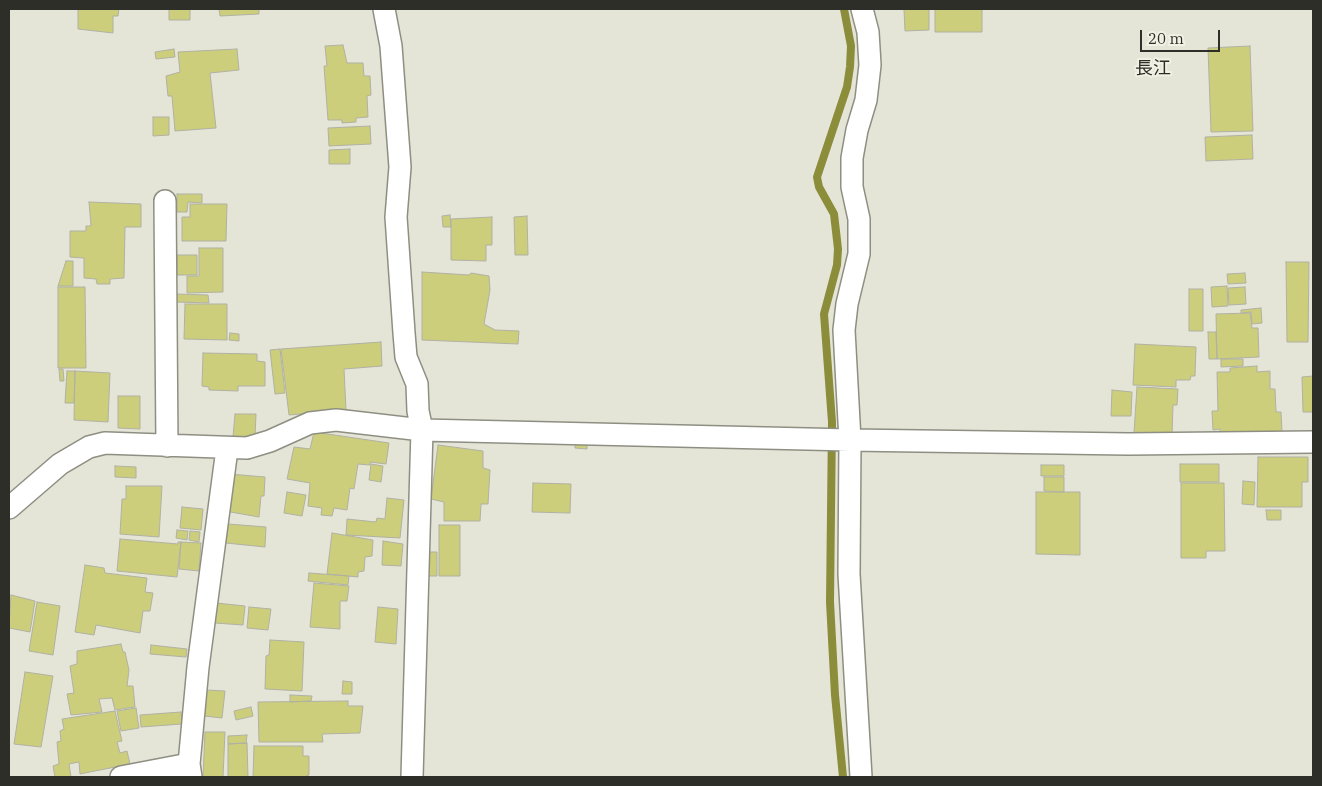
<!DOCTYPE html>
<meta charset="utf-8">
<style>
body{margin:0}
#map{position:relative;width:1322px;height:786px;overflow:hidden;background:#e4e5d7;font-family:"IBM Plex Serif",serif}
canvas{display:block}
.frame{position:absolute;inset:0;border:10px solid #2e2e29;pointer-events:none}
.scale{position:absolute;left:1140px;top:30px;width:80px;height:22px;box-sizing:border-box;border:2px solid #2e2e29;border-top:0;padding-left:6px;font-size:15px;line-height:18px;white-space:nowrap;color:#2e2e29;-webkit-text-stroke:4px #f1f2e4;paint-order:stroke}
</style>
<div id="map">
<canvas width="1322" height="786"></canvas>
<div class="frame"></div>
<div class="scale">20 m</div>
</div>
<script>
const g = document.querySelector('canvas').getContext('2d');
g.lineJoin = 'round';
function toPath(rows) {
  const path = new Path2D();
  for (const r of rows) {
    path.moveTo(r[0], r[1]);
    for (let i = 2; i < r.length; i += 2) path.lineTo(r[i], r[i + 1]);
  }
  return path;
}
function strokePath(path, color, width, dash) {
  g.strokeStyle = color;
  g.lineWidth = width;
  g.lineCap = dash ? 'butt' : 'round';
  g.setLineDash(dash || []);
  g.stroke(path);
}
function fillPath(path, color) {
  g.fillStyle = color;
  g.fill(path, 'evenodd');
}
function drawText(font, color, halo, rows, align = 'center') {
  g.font = font + ' "IBM Plex Serif","Noto Sans JP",serif';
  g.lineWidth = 4;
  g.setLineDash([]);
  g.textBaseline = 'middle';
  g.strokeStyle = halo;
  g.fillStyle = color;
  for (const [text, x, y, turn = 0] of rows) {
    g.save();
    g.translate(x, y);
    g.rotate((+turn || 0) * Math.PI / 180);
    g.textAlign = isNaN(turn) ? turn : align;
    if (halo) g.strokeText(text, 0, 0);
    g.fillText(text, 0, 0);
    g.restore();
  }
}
strokePath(toPath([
 [843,777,835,695,830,602,832,422,824,314,837,265,838,249,834,214,819,187,817,177,847,87,850,67,851,46,844,9]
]), '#8b8d3a', 8);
const building = toPath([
 [78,9,119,9,118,16,113,16,113,33,78,29,78,9],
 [169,9,190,9,190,20,169,20,169,9],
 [219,9,259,9,259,14,220,16,219,9],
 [904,9,929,9,929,30,905,31,904,9],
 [935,9,982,9,982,32,935,32,935,9],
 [343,45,347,63,363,63,364,76,370,76,371,95,367,96,368,117,356,118,356,122,342,123,342,120,328,120,324,66,327,66,325,46,343,45],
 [1250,46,1253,131,1211,132,1208,48,1250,46],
 [174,49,175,57,156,59,155,52,174,49],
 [237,49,239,70,210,73,216,128,175,131,172,96,168,96,166,76,180,72,178,52,237,49],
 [153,117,169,117,169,135,153,136,153,117],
 [370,126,371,144,329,146,328,128,370,126],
 [1252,135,1253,159,1206,161,1205,137,1252,135],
 [350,149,350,164,329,164,329,150,350,149],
 [177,194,202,194,202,203,188,202,187,212,177,212,177,194],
 [89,202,141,204,141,227,125,227,124,278,110,279,110,284,97,284,96,279,84,278,84,258,70,257,70,231,86,231,86,226,91,226,89,202],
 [190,204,227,204,226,241,182,241,182,217,190,217,190,204],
 [450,215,451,227,443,227,442,216,450,215],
 [527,216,528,255,515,255,514,217,527,216],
 [492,217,492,245,486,245,486,261,451,260,451,219,492,217],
 [199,248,223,248,223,292,187,293,187,276,199,276,199,248],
 [177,255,197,255,197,275,177,275,177,255],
 [66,261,73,261,73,286,58,286,66,261],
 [1286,262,1309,262,1308,342,1287,342,1286,262],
 [422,272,469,275,471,273,489,276,490,290,484,324,495,330,519,331,518,344,422,340,422,272],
 [1245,273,1246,283,1228,284,1227,274,1245,273],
 [1227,286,1228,306,1212,307,1211,287,1227,286],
 [58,287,85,287,86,368,58,368,58,287],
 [1245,287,1246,304,1229,305,1228,288,1245,287],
 [1189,289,1203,289,1203,331,1189,331,1189,289],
 [176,294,208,295,209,303,176,302,176,294],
 [185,304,227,304,227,340,184,339,185,304],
 [1261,308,1262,323,1252,324,1251,312,1241,313,1241,310,1261,308],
 [1250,313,1252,328,1258,328,1259,357,1217,359,1216,314,1250,313],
 [1208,332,1216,332,1217,359,1209,359,1208,332],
 [230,333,239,334,239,341,229,340,230,333],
 [381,342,382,366,344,369,346,410,289,415,281,349,381,342],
 [1135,344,1196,347,1195,376,1191,376,1190,380,1176,380,1176,387,1133,385,1135,344],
 [280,349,285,393,275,394,270,350,280,349],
 [203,353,257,354,257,361,265,362,265,386,238,386,238,391,209,390,209,387,202,386,203,353],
 [1221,359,1243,359,1243,366,1221,367,1221,359],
 [1257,366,1257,372,1270,371,1270,389,1275,389,1276,412,1281,412,1282,432,1220,434,1220,429,1213,430,1212,411,1218,411,1217,372,1230,372,1230,368,1257,366],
 [59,369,63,369,64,381,60,381,59,369],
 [67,371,75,371,74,403,65,403,67,371],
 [75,371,110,373,108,422,74,420,75,371],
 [1313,376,1313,412,1303,412,1302,377,1313,376],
 [1137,387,1178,389,1177,405,1173,405,1172,435,1134,433,1137,387],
 [1112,390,1132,392,1131,416,1111,416,1112,390],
 [118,396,140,396,140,429,118,428,118,396],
 [235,414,256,414,255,437,233,437,235,414],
 [314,432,389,443,386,464,370,462,370,465,358,464,354,489,350,488,347,510,334,508,332,516,321,515,322,508,308,506,310,483,287,479,294,447,310,449,314,432],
 [575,441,587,443,587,449,575,448,575,441],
 [438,445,483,451,483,468,490,470,488,504,481,504,480,521,444,521,444,502,431,499,438,445],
 [1258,457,1308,457,1308,482,1302,482,1302,507,1257,507,1258,457],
 [371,464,383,466,381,482,369,480,371,464],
 [1180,464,1219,464,1219,482,1180,482,1180,464],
 [1041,465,1064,465,1064,476,1041,476,1041,465],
 [115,466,136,467,136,478,115,477,115,466],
 [229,474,265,477,264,496,261,496,259,517,225,511,229,474],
 [1044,477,1064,477,1064,492,1044,491,1044,477],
 [1243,481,1255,482,1254,505,1242,504,1243,481],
 [533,483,571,484,570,513,532,512,533,483],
 [1181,483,1224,483,1225,551,1206,551,1206,558,1181,558,1181,483],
 [126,486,162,486,159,537,120,534,122,499,126,499,126,486],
 [287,492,306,495,302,516,284,513,287,492],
 [1036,492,1080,492,1080,555,1036,554,1036,492],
 [387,498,404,500,400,538,346,535,347,519,376,522,377,518,385,519,387,498],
 [182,507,203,509,201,530,180,528,182,507],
 [1266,510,1281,510,1281,520,1267,520,1266,510],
 [228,524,266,527,265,547,226,543,228,524],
 [439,525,460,525,460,576,439,576,439,525],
 [177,530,188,531,187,540,176,538,177,530],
 [190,531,200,532,199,542,189,540,190,531],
 [332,533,373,540,372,556,365,557,364,571,358,572,358,577,327,574,332,533],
 [120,539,178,544,178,542,181,542,177,577,117,571,120,539],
 [383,541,403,544,401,566,382,565,383,541],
 [181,542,201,543,199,571,179,569,181,542],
 [427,552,437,552,437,576,427,576,427,552],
 [85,565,104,568,105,573,147,578,145,592,153,593,150,611,143,611,140,633,96,625,94,635,75,632,85,565],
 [309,573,349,576,348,585,308,581,309,573],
 [314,583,349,586,347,601,340,601,340,629,310,627,314,583],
 [11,595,35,601,30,632,9,628,11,595],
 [37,602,60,606,53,655,29,651,37,602],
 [216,603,245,606,243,625,215,623,216,603],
 [249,607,271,609,268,630,247,628,249,607],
 [378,607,398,609,396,644,375,642,378,607],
 [270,640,304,642,302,691,265,689,266,656,269,655,270,640],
 [121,644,123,652,125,652,129,670,127,686,133,686,135,707,115,710,112,698,99,699,102,712,71,715,67,694,74,693,70,666,77,664,77,651,121,644],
 [151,645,187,649,186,657,150,654,151,645],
 [25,672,53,676,41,747,14,744,25,672],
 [343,681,352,682,352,694,342,694,343,681],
 [206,690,225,691,222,718,204,716,206,690],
 [290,695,312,696,311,701,290,702,290,695],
 [348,701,348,706,363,706,360,733,322,734,323,742,259,742,258,702,348,701],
 [251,707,253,716,236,720,234,711,251,707],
 [136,708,139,728,121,731,117,711,136,708],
 [115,711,122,741,117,742,120,753,127,751,130,764,80,774,79,762,69,764,71,777,55,777,53,766,59,764,57,742,61,741,60,731,64,729,62,719,115,711],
 [181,712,182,724,141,727,140,715,181,712],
 [205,732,225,732,223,777,203,777,205,732],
 [247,735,246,743,228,744,228,736,247,735],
 [247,743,248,777,228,777,228,744,247,743],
 [254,746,303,746,303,756,309,756,309,775,304,777,253,777,254,746]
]);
fillPath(building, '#ccce7b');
strokePath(building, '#b0b1a3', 1);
const street = toPath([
 [384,9,391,46,400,167,396,217,404,333,406,357,417,384,418,411,422,430,412,777],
 [165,201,167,446],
 [9,508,60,464,89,447,105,443,247,448,270,441,310,423,336,420,422,430,850,440,1128,444,1313,442],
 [121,777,189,764],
 [191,777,189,764,198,667,227,449],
 [861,777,849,574,850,440,844,330,847,304,859,254,859,219,852,187,852,158,857,130,866,100,870,65,868,32,862,9]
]);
strokePath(street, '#8e8f82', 24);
strokePath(street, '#fff', 21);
drawText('18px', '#2e2e29', '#f1f2e4', [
 ["長江",1153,69]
]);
</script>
